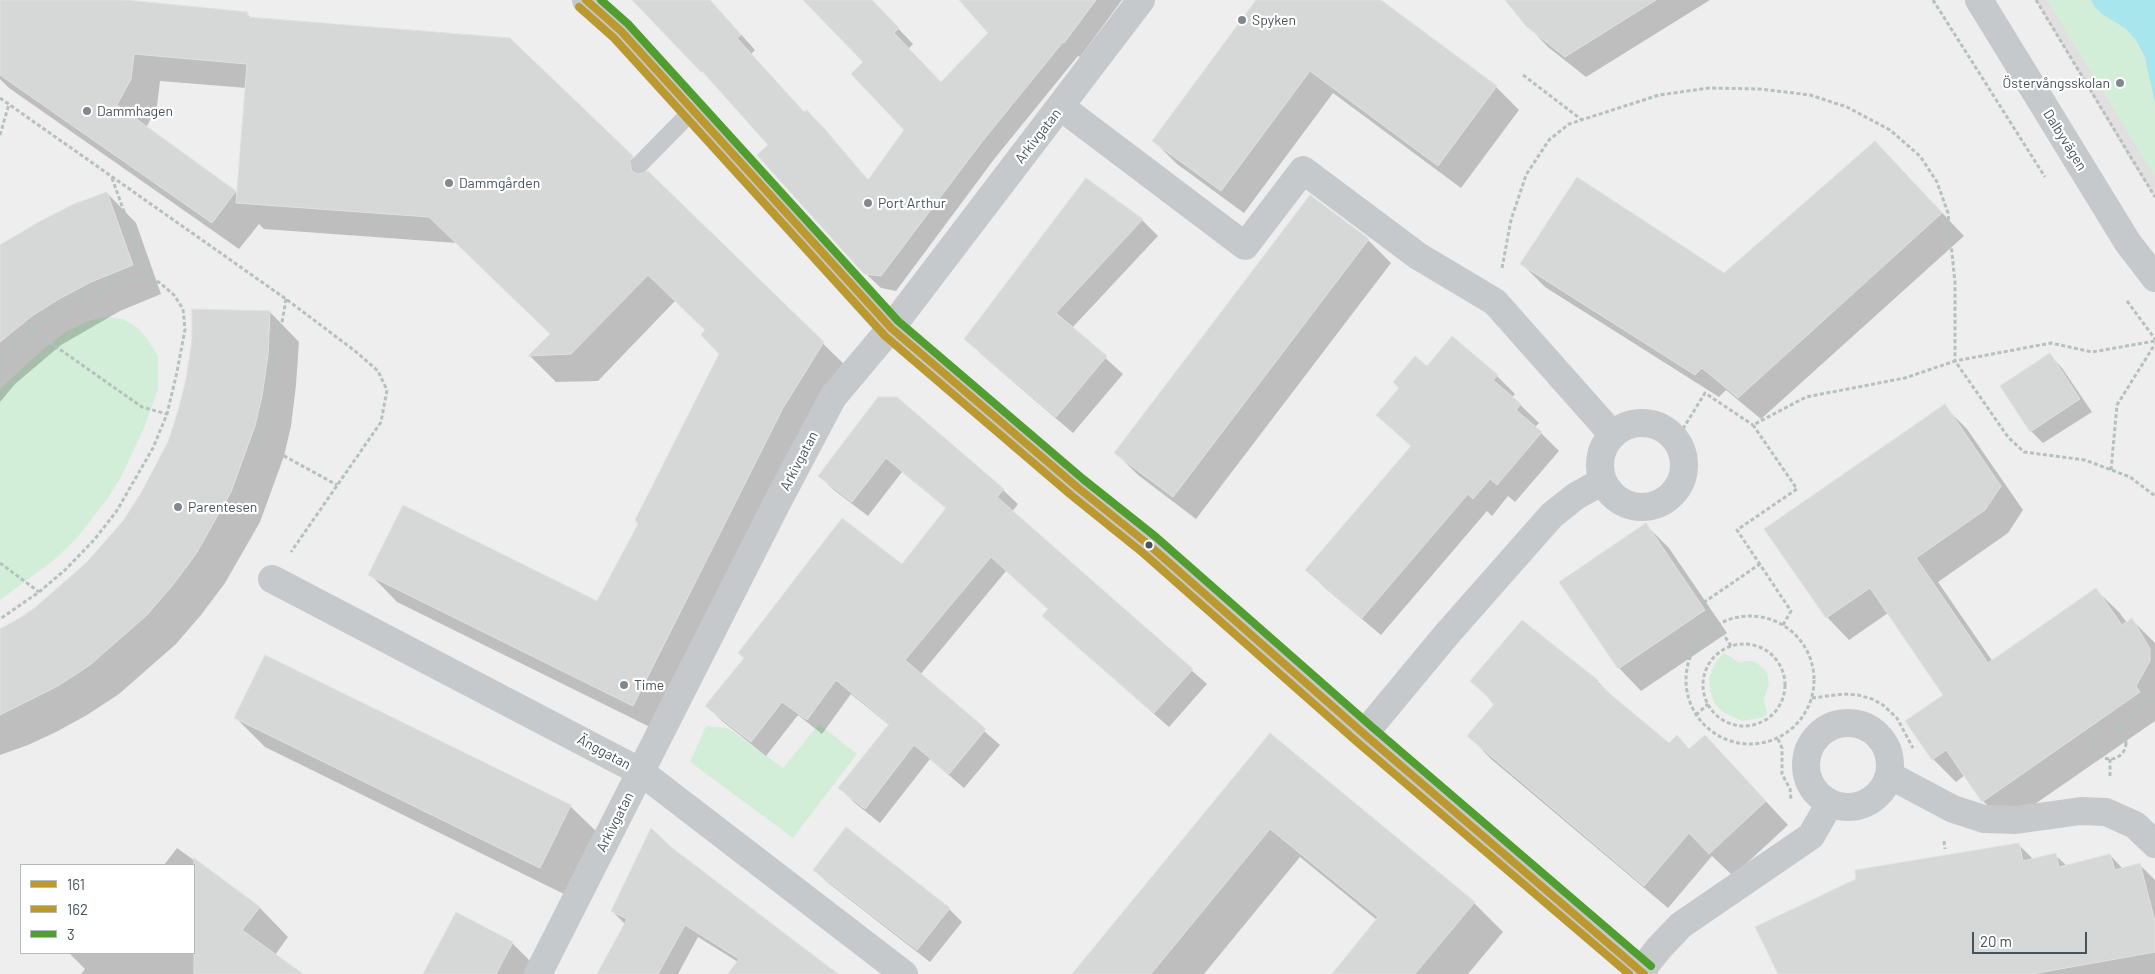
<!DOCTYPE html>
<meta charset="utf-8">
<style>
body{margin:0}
#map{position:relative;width:2155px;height:974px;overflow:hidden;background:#efeeee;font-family:Barlow,sans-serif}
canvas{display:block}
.legend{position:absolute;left:20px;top:864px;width:175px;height:90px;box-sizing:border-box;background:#fff;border:1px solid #b5babd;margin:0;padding:6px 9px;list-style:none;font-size:15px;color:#46535b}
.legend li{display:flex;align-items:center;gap:10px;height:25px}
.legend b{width:25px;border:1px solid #b5babd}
.scale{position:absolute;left:1972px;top:932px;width:115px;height:22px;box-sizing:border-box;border:2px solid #46535b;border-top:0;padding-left:6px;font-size:15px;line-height:18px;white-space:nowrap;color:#46535b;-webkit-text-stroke:4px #fff;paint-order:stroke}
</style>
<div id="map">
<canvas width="2155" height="974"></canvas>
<ul class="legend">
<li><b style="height:6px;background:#bc992e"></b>161</li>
<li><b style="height:6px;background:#bc992e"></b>162</li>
<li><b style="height:6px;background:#509e2f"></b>3</li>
</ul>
<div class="scale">20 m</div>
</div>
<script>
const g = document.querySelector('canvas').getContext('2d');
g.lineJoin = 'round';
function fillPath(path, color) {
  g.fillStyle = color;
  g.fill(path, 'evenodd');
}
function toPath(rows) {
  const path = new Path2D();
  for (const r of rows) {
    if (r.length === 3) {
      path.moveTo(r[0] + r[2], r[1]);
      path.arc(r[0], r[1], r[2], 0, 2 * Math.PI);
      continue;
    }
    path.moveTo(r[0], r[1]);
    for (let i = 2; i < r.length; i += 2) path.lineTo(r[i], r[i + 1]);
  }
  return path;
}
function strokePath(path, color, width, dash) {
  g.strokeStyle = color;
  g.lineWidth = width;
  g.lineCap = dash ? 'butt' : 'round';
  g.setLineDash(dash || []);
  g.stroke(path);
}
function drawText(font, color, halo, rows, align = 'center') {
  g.font = font + ' Barlow,sans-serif';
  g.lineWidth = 4.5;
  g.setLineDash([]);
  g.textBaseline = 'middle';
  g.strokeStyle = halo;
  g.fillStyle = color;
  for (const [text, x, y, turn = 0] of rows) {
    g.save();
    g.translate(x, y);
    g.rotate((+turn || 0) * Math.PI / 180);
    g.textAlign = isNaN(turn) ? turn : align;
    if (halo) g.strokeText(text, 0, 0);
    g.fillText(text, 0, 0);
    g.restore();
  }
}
fillPath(toPath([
 [2036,0,2155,0,2155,197,2134,166]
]), '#e1dfe0');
fillPath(toPath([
 [2047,0,2091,0,2094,6,2102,14,2125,28,2136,40,2145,57,2155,104,2155,177],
 [108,317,123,319,138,328,148,340,158,356,158,389,145,426,121,477,108,498,77,538,54,560,0,600,0,389,42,350,67,331,91,320],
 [1724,653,1739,662,1750,661,1757,663,1767,672,1769,684,1764,699,1767,713,1764,717,1742,721,1722,712,1714,702,1710,690,1709,678,1716,661],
 [819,724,857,754,793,838,690,762,706,726,728,728,783,768]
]), '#d2eed9');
fillPath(toPath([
 [2091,0,2155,0,2155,104,2145,57,2136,40,2125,28,2102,14,2094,6]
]), '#a7e6ec');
fillPath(toPath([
 [0,0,114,0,247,14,252,19,510,39,850,370,660,732,397,602,370,574,598,603,639,524,721,354,706,331,675,301,598,381,556,382,530,356,551,334,457,243,264,229,259,224,239,249,9,88,0,79],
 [160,81,247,88,238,194,146,128,157,106],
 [644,0,710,0,755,50,751,54,805,113,807,111,822,126,869,181,905,130,865,62,805,0,871,0,913,44,908,49,941,84,989,33,960,0,1122,0,1080,57,1078,56,995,158,896,291,881,288,865,273,770,145,702,71],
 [1258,0,1379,0,1496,87,1519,110,1461,188,1333,93,1244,213,1177,164,1154,141],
 [1511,0,1710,0,1586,77,1548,47,1527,25],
 [1898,166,1964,236,1761,419,1726,390,1719,397,1545,287,1522,264,1724,275],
 [1086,179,1142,220,1158,236,1072,328,1123,374,1073,433,982,355,966,339],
 [107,193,136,223,161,294,120,311,61,345,15,384,0,402,0,246],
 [1368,240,1391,263,1196,519,1138,475,1116,453],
 [270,312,299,342,296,385,291,426,284,456,260,522,225,583,201,615,176,644,119,694,87,715,56,732,28,745,0,755,0,631,47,600,88,563,124,521],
 [2050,355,2062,368,2092,412,2043,443,2031,431],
 [1427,367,1497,376,1515,394,1512,397,1539,423,1535,427,1559,451,1515,502,1508,496,1492,516,1487,511,1381,635,1325,588,1307,570,1412,447,1378,415],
 [879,399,1003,490,1018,504,1012,512,1207,684,1169,727,1059,631,1044,616,1049,610,1006,571,920,675,1000,745,964,788,930,759,880,823,855,803,840,788,889,725,851,694,822,734,798,715,766,756,722,721,707,706,902,566,947,509,902,472,868,516,834,490,819,476],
 [1944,406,1967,429,2023,510,2008,533,1938,582,1993,662,2096,590,2119,612,2127,623,2132,620,2155,643,2155,721,2006,824,1983,801,1965,775,1956,782,1933,759,1945,695,1888,613,1849,640,1827,617],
 [1646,525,1669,548,1727,633,1641,691,1619,668],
 [1523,621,1598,682,1617,701,1669,745,1677,737,1690,750,1705,736,1788,825,1733,876,1712,856,1668,908,1491,759,1469,736,1495,705,1472,681],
 [236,718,570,806,600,835,570,897,265,747],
 [1270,735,1474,903,1503,932,1468,974,1334,974,1377,920,1300,857,1204,974,1074,974],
 [846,829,949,909,962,922,930,962,827,882,814,870],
 [2018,844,2034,860,2055,855,2067,866,2110,855,2123,869,2140,865,2155,880,2155,974,1782,974],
 [177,848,259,907,288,937,275,955,296,974,81,974,85,969,69,953,194,953,194,865,164,865],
 [670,848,836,974,739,974,738,962,698,937,678,974,599,974,625,924,612,911],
 [512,943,530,961,524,974,424,974]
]), '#0003');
const building = toPath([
 [0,0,126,0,248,12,247,17,510,38,633,156,630,162,632,171,638,174,648,171,824,342,783,408,633,706,368,575,403,505,597,601,638,524,635,520,719,354,701,335,705,330,648,275,571,354,528,356,550,334,429,217,236,203,247,64,134,54,131,79,117,105,236,191,212,223,0,75,0,0],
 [632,0,710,0,741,35,737,38,804,112,807,110,868,180,904,130,851,74,863,62,803,0,872,0,899,28,894,33,941,82,988,33,959,0,1096,0,1064,43,1063,42,981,143,881,276,864,274,782,183,757,155,768,145,702,71,701,72,632,0],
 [1256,0,1381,0,1497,86,1438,166,1310,71,1221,191,1152,141,1256,0],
 [1505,0,1656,0,1565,57,1526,26,1505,0],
 [1875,141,1942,213,1738,398,1702,368,1695,375,1520,264,1577,177,1724,273,1875,141],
 [1086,178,1143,219,1056,313,1107,356,1056,417,964,339,1086,178],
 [107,192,133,265,91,282,59,299,32,316,0,342,0,245,37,223,74,204,107,192],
 [1310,195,1369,239,1173,497,1114,453,1310,195],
 [192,309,270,311,268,355,262,396,255,426,231,492,196,554,172,586,147,615,90,665,58,686,0,715,0,629,29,613,87,562,123,521,141,493,168,442,178,411,186,379,192,341,192,309],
 [1452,336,1498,375,1493,380,1521,404,1516,410,1542,432,1497,485,1490,479,1473,499,1468,494,1362,618,1305,570,1411,446,1376,415,1399,388,1393,382,1415,356,1427,366,1452,336],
 [2050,353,2080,399,2030,432,2000,386,2050,353],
 [878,397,897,397,1004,489,997,497,1193,669,1154,713,1042,616,1048,609,991,557,905,660,986,729,949,774,914,745,865,809,838,788,889,724,836,680,807,720,782,702,751,742,705,706,744,658,738,653,842,518,902,564,946,508,886,458,852,502,818,476,878,397],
 [1945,404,2001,486,1985,510,1916,558,1988,663,2096,588,2122,625,2132,618,2150,649,2150,661,2136,686,2140,692,1982,802,1946,750,1932,760,1905,721,1943,695,1870,588,1826,618,1764,529,1945,404],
 [1646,523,1705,610,1618,669,1559,582,1646,523],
 [1522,620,1599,681,1597,683,1669,743,1677,735,1689,749,1705,735,1766,801,1709,854,1689,833,1644,886,1467,736,1495,703,1470,681,1522,620],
 [265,655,571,805,540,868,234,718,265,655],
 [1270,733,1475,902,1415,974,1332,974,1378,917,1270,829,1151,974,1072,974,1270,733],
 [846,827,950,908,917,950,813,870,846,827],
 [651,828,671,847,838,974,728,974,739,959,685,925,658,974,597,974,627,919,611,911,651,828],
 [2019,843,2023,861,2056,853,2059,867,2110,854,2115,870,2140,863,2155,922,2155,952,2032,974,1778,974,1755,927,1856,879,1855,870,2019,843],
 [194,858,260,907,242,930,303,974,194,974,194,858],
 [456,912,513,942,496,974,423,974,456,912]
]);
fillPath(building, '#d6d7d7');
strokePath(building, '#e0e0e1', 1);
strokePath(toPath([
 [1933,0,2045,177],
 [2036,0,2155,197],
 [1523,75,1582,120],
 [0,98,286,299,355,351,378,371,387,390,381,422,291,552],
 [0,135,9,104],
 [112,178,147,276],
 [1502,268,1511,220,1526,175,1549,140,1569,124,1659,95,1709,88,1760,89,1810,95,1847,107,1890,130,1920,156,1937,182,1948,213,1955,283,1955,361,2051,343,2092,352,2155,341],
 [286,299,271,386,257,441,337,485],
 [2127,301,2155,339],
 [35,329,55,346,142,407,167,414],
 [0,358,48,319,94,292,132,277,147,276,160,283,174,295,183,309,185,329,177,372,167,414,153,448,116,512,94,540,65,570,39,592,0,619],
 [1676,440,1705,393,1753,425],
 [2111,470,2117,405,2155,344],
 [0,563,39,592],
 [1750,680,64],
 [1783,625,1791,611,1737,530,1797,489,1753,425,1806,397,1905,378,1955,361,2008,437,2024,452,2085,460,2130,477,2155,496],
 [1744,685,41],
 [1731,646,1703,603,1760,564],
 [1812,698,1843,694,1858,695,1872,699,1883,705,1897,718,1913,748],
 [1696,715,1708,704],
 [2110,743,16],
 [2120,731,2137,711,2155,697],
 [1778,739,1782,748,1782,774,1790,789,1791,799],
 [2110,759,2110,778],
 [1944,841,1945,849]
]), '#b5c1bc', 3, [4, 2.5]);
strokePath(toPath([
 [640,164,693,110]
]), '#c6c9cb', 18);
strokePath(toPath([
 [1061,107,1245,246,1303,170,1418,256,1495,302,1613,435],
 [1642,465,42],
 [272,579,641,772,904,974],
 [1848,765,42],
 [1364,734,1447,634,1552,515,1576,496,1603,481],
 [1889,775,1953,809,1984,819,2016,820,2081,811,2106,812,2135,825,2155,844],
 [1641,971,1659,948,1681,925,1811,836,1830,803],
 [538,974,777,503,833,397,891,328,1141,0]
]), '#c6c9cb', 28);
strokePath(toPath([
 [586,0,621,31,891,328,1077,487,1149,545,1364,734,1644,974],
 [1979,0,2128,243,2155,278]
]), '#c6c9cb', 28);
strokePath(toPath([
 [586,0,621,31,891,328,1077,487,1149,545,1364,734,1644,974]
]), '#bc992e', 8);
strokePath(toPath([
 [579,7,614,38,885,336,1071,495,1143,553,1357,742,1629,974]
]), '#bc992e', 8);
strokePath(toPath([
 [601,0,628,24,898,321,1083,479,1156,537,1371,726,1651,966]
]), '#509e2f', 8);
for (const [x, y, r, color] of [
 [1242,20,5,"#81898e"],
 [2120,83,5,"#81898e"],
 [87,111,5,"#81898e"],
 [449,183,5,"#81898e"],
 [868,203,5,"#81898e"],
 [178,507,5,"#81898e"],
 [1149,545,4.5,"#46535b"],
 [624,685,5,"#81898e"]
]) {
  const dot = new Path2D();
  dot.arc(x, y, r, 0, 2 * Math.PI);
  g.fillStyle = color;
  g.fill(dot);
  strokePath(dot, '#fff', 2);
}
drawText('14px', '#46535b', '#fff', [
 ["Spyken",1252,20],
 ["Östervångsskolan",2110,83,"right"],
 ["Dammhagen",97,111],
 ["Dammgården",459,183],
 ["Port Arthur",878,203],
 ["Parentesen",188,507],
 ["Time",634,685]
], 'left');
drawText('14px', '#46535b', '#fff', [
 ["Arkivgatan",1038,136,-52],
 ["Dalbyvägen",2065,140,58],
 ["Arkivgatan",799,461,-62],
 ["Änggatan",604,752,28],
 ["Arkivgatan",615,822,-63]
]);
</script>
